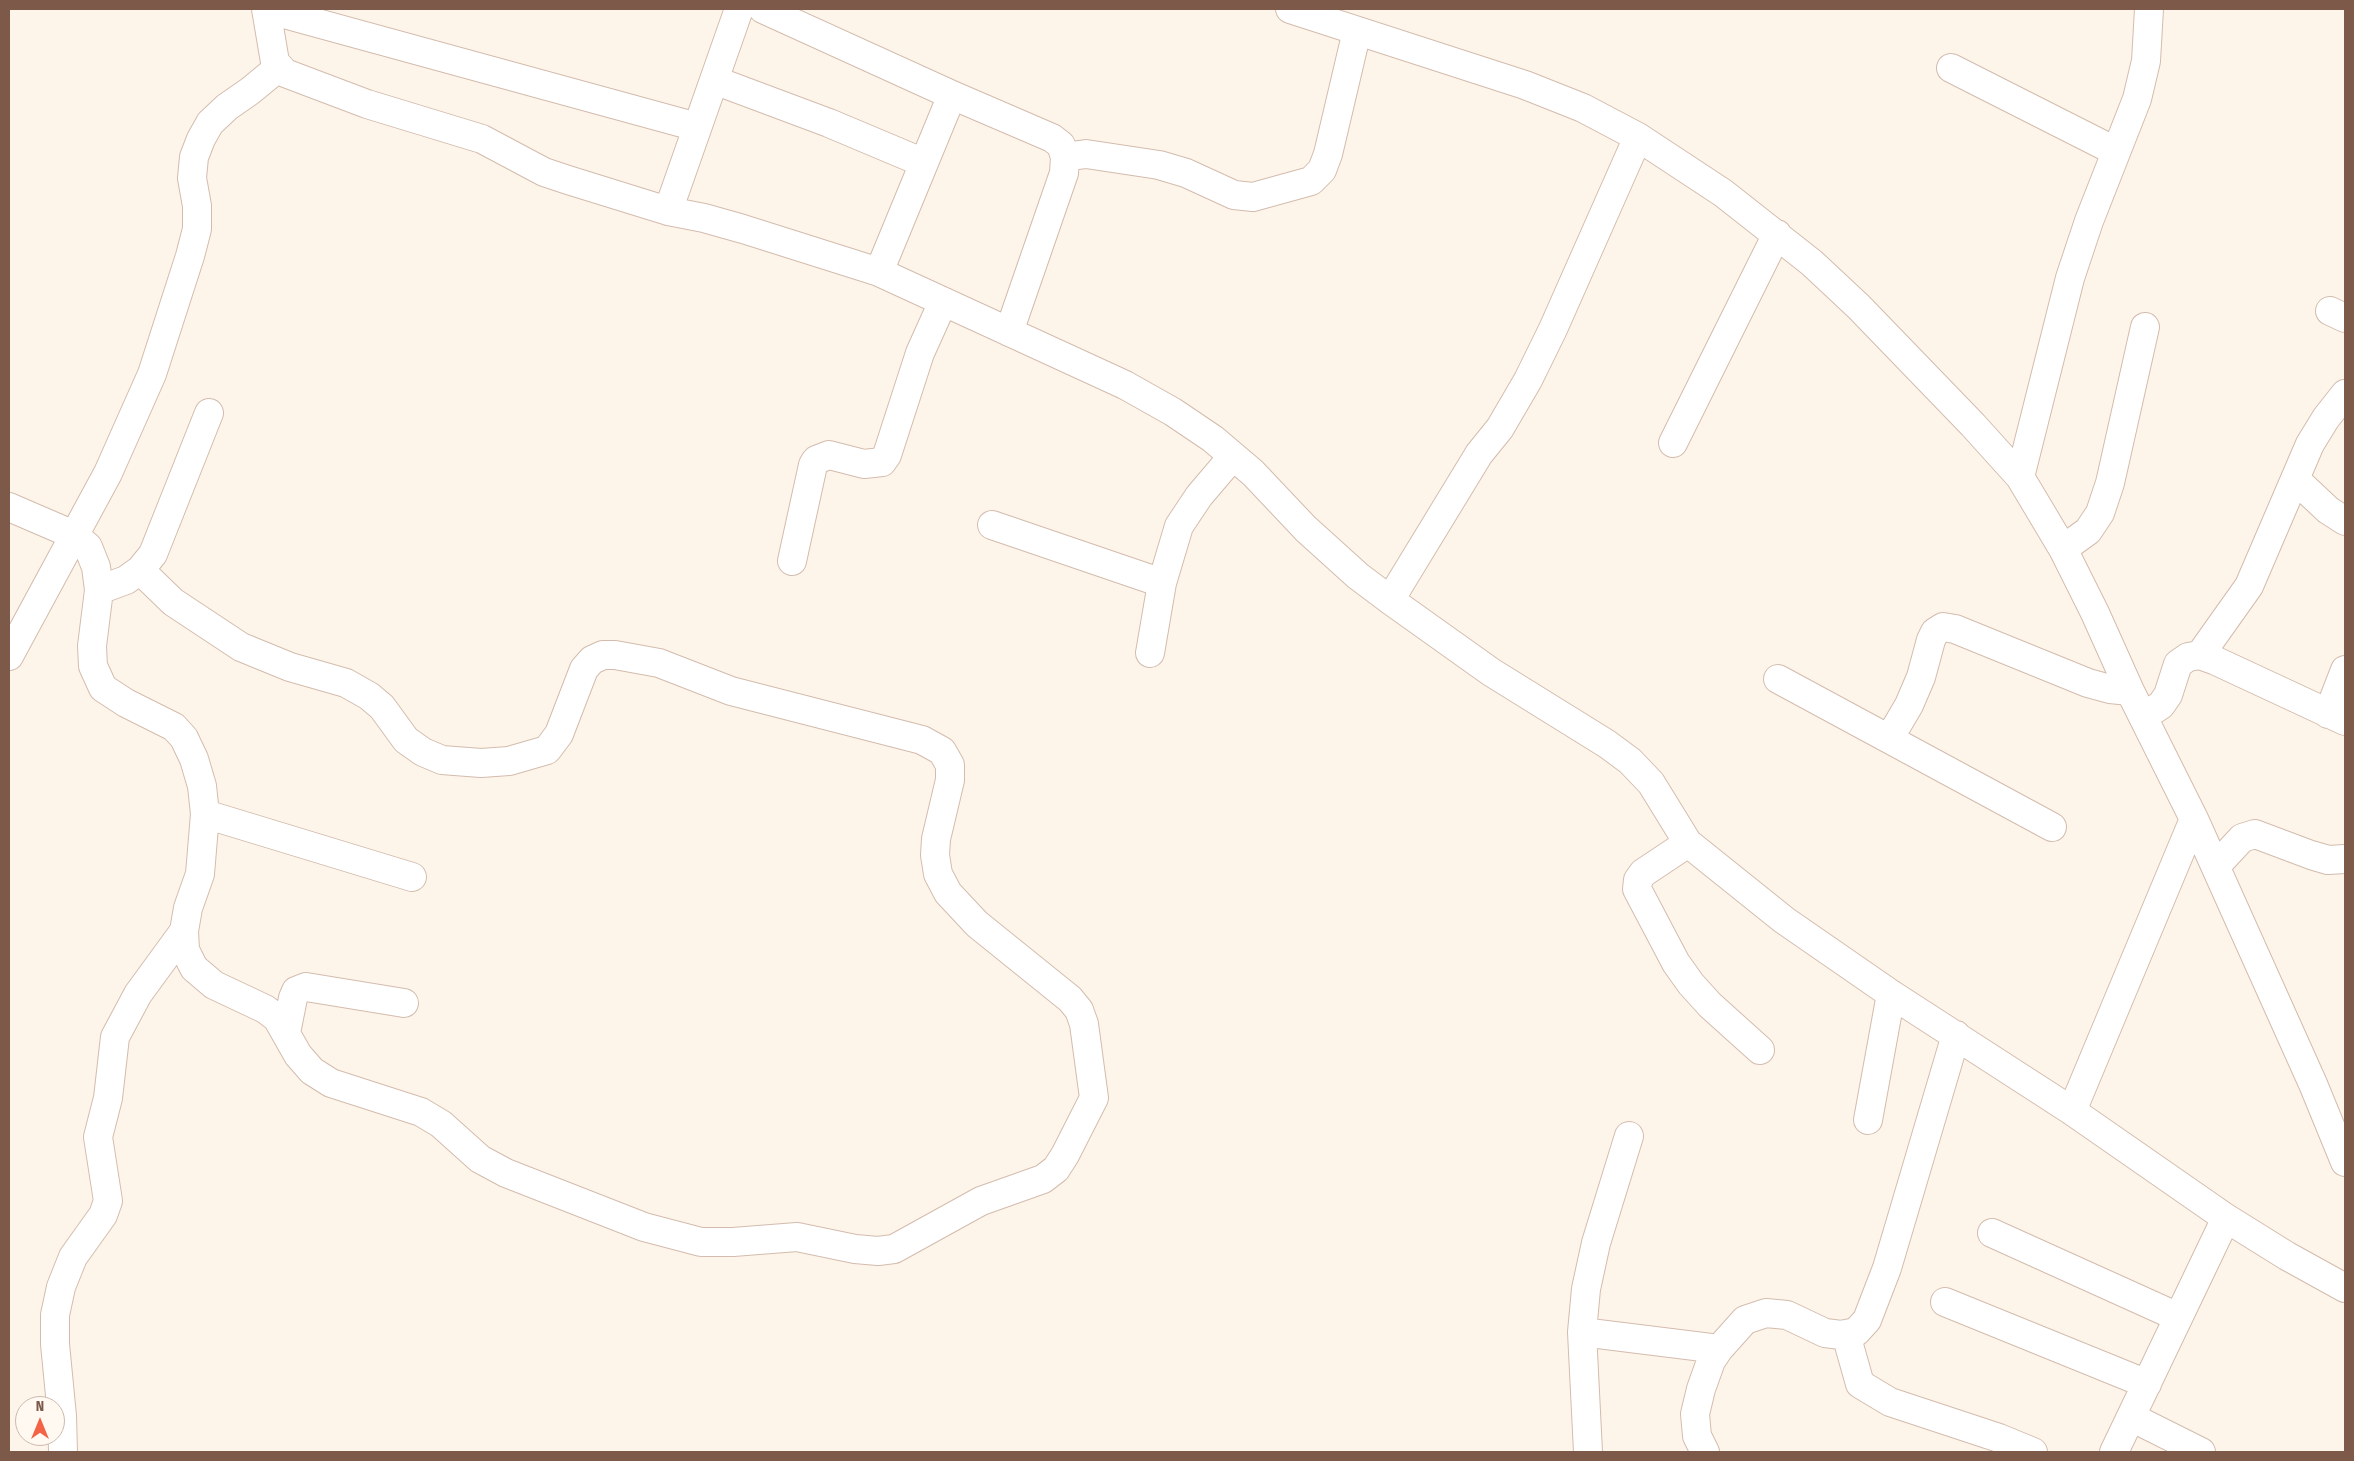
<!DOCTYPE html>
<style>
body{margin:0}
#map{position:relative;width:2354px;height:1461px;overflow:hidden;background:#fef5ea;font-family:"Fira Sans Condensed",sans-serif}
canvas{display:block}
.frame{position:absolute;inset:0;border:10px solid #7d5949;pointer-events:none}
.north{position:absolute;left:15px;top:1396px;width:50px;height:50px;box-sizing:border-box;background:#fff9f2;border:1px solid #cbb9ae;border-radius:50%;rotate:0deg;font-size:14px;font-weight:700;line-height:20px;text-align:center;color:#7d5949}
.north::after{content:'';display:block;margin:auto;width:18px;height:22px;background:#f26445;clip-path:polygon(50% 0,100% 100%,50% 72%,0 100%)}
</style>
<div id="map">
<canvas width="2354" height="1461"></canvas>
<div class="frame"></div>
<div class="north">N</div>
</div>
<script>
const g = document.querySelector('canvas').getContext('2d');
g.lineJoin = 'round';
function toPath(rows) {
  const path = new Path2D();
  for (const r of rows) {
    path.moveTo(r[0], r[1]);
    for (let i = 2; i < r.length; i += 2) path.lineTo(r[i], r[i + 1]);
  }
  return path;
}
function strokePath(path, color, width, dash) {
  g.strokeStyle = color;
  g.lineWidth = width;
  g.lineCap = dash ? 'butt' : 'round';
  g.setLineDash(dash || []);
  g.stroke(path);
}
const minor = toPath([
 [266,9,275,62,285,73,367,104,482,139,544,172,568,180,668,211,704,218,743,229,879,272,1125,385,1173,412,1213,439,1253,473,1306,529,1358,576,1390,600,1491,672,1607,744,1630,761,1651,783,1688,843,1784,920,1891,994,2072,1111,2226,1218,2287,1256,2345,1288],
 [266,9,697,127],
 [763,9,952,95,1052,138,1061,145,1065,157,1064,173,1009,332],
 [1290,9,1525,85,1583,108,1638,137,1723,193,1812,263,1859,307,1973,425,2020,477,2063,549,2095,613,2130,691,2194,819,2313,1084,2345,1162],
 [1951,68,2115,151],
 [714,80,829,123,924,163],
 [1065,157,1086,154,1159,165,1186,173,1234,195,1253,197,1311,181,1322,170,1328,154,1357,31],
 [668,211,739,9],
 [879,272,952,95],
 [2330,311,2345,318],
 [1673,443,1777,234],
 [2020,477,2070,278,2089,221,2137,99,2146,61,2149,9],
 [2295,479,2328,510,2345,521],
 [9,507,74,535,88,547,96,567,99,590,92,646,93,666,103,688,126,703,174,727,184,738,194,759,202,786,205,814,200,874,188,908,184,931,185,950,194,968,214,985,265,1009,277,1018,298,1055,312,1071,331,1083,421,1112,441,1124,480,1159,506,1173,644,1227,701,1242,733,1242,797,1237,855,1249,878,1251,894,1249,981,1201,1043,1179,1056,1169,1065,1155,1094,1098,1084,1024,1079,1010,1070,999,977,924,948,893,938,874,935,855,936,839,950,780,950,765,942,751,922,740,731,691,659,663,615,655,603,655,592,660,584,669,559,734,547,750,509,761,481,763,442,760,423,752,406,740,382,707,369,696,346,683,290,667,241,647,173,602,140,570],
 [992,525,1162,583],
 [2063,549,2088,531,2100,513,2110,483,2145,327],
 [792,561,813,465,816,460,829,455,864,464,882,462,887,455,920,353,943,302],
 [99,590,126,580,140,570,153,554,209,413],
 [1390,600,1479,454,1500,428,1528,380,1553,329,1638,137],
 [1150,653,1162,583,1179,526,1199,496,1233,456],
 [2200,655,2249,586,2310,444,2326,418,2345,394],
 [9,656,108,473,152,374,190,256,197,229,197,206,192,178,194,157,201,139,210,123,227,107,250,91,278,68],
 [1778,679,2052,827],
 [2328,714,2345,670],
 [2143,717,2161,705,2168,695,2178,664,2188,657,2200,655,2214,660,2345,721],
 [1889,739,1909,705,1921,677,1931,640,1935,632,1943,627,1955,629,2088,683,2110,689,2130,691],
 [205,814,412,877],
 [1688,843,1643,873,1638,880,1637,889,1676,963,1691,984,1710,1005,1760,1050],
 [2216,866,2242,838,2255,834,2311,855,2328,860,2345,859],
 [286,1033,293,998,296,991,306,987,404,1003],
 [2072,1111,2194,819],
 [1868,1120,1891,994],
 [1992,1233,2178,1317],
 [1945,1302,2147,1384],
 [1582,1332,1719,1349],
 [1849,1345,1860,1384,1890,1402,1999,1438,2033,1452],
 [2131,1417,2201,1452],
 [63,1452,62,1416,55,1344,55,1315,61,1287,73,1257,103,1215,108,1201,98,1137,108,1098,115,1037,138,994,184,931],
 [1588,1452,1582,1332,1586,1289,1596,1243,1629,1136],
 [1705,1452,1697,1436,1695,1414,1701,1389,1711,1361,1719,1349,1745,1320,1766,1313,1787,1315,1825,1333,1841,1335,1856,1332,1867,1320,1887,1268,1956,1035],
 [2114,1452,2226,1218]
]);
strokePath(minor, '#d3bcad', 30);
strokePath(minor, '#fff', 28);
</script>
